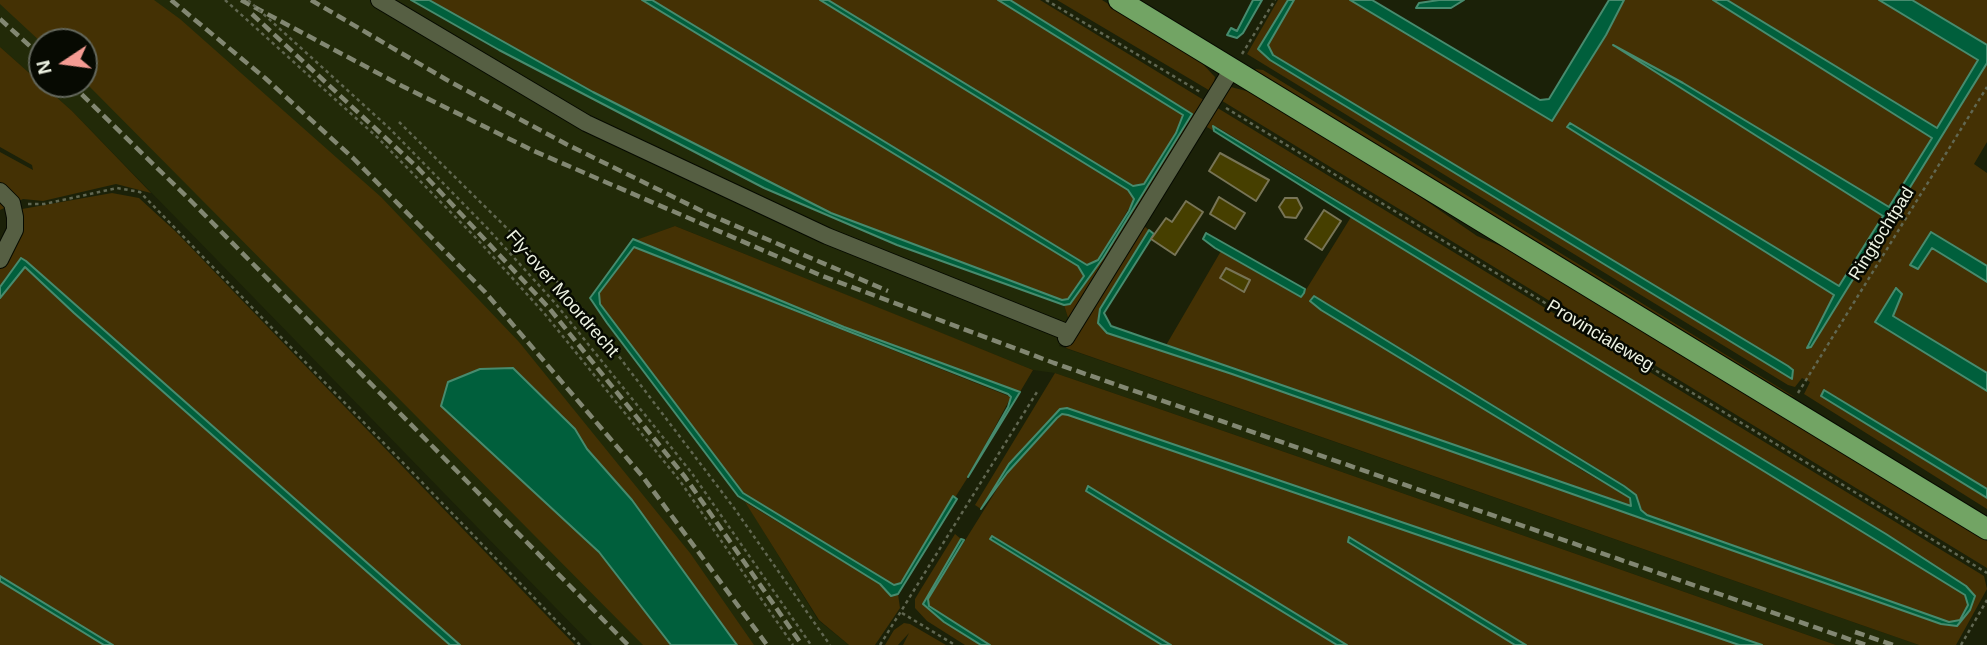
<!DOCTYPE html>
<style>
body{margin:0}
#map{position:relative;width:1987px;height:645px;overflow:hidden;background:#1b2108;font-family:Arial,sans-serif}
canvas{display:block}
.north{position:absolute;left:28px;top:28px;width:70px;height:70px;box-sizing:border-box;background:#070a02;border:2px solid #63675c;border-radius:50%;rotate:257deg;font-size:19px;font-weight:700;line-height:28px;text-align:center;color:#eef3e3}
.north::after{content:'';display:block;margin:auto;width:24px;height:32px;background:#f59c93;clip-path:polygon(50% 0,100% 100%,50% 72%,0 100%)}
</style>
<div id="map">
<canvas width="1987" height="645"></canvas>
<div class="north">N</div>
</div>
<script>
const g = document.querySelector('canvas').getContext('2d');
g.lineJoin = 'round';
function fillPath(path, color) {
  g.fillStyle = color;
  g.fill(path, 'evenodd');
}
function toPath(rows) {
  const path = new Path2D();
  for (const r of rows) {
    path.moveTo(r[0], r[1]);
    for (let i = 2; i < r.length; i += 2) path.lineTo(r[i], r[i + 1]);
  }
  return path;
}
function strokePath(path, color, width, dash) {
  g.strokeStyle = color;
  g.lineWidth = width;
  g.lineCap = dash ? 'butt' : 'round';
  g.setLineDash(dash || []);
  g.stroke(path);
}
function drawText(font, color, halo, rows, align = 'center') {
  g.font = font + ' Arial,sans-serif';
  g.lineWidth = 5;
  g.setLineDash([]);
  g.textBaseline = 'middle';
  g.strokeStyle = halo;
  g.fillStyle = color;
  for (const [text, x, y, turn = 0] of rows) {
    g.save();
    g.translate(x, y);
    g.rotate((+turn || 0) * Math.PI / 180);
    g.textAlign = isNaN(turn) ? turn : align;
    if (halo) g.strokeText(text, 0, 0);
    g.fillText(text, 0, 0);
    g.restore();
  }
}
fillPath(toPath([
 [0,0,411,0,499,50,764,188,897,245,1064,305,1069,321,1059,346,1919,645,1836,645,1302,458,1055,373,1033,370,675,226,632,242,742,496,818,620,849,645,592,645,72,111,0,47],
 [42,42,84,42,84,84,42,84]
]), '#222a08');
fillPath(toPath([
 [0,0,154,0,180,19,381,197,519,342,690,553,754,645,737,645,632,500,587,449,575,429,543,396,513,368,480,369,469,375,442,407,599,552,671,645,643,645,84,81,84,42,42,43,0,4],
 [429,0,642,0,1078,266,1084,275,1068,299,1062,300,831,213,593,92],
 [652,0,820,0,1128,190,1134,199,1132,203,1098,260,1088,265],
 [828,0,998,0,1180,111,1184,115,1183,121,1144,184,1133,186],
 [1010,0,1040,0,1207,102,1069,321,1064,305,1070,304,1119,234,1191,113],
 [1057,0,1102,0,1199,60,1215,77,1212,92],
 [1278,0,1288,0,1258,49,1270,60,1792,378,1793,370,1788,366,1273,55,1268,45,1294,0,1350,0,1552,121,1606,35,1624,0,1713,0,1932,138,1889,208,1683,83,1614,46,1883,216,1839,286,1570,124,1568,127,1834,295,1807,345,1811,347,1987,63,1987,142,1974,164,1987,173,1987,266,1932,232,1918,269,1932,248,1987,282,1987,373,1893,315,1902,294,1875,321,1987,391,1987,489,1824,390,1929,463,1987,498,1987,509,1804,394,1810,382,1802,378,1795,387,1788,385,1247,54],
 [1727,0,1879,0,1979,60,1937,128],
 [1912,0,1987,0,1987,45,1986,45],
 [0,47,72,111,151,193,116,184,43,201,23,199,0,210,0,152,33,170,32,165,0,147],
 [1255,69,1263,70,1796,398,1768,385,1263,77],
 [1231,87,1254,93,1390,176,1477,236,1515,252,1987,540,1987,568,1219,99],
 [1216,107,1984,576,1987,589,1956,645,1919,645,1066,348,1140,223,1149,230,1100,309,1098,323,1108,333,1232,374,1941,624,1951,626,1962,621,1970,610,1975,596,1318,188,1217,127,1212,128,1214,131,1203,125],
 [112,193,139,198,175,231,575,645,460,645,26,261,7,276,0,287,0,268,13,247,22,209],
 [1351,217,1965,595,1969,602,1960,620,1949,622,1647,515,1642,510,1636,495,1624,485,1322,300,1583,471,1630,498,1631,507,1165,347,1221,251,1304,293],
 [675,226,932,329,1033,370,1020,392,844,327,636,240],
 [633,247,1011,397,968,477,901,583,894,585,743,493,724,471,600,304,599,293],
 [24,266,74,313,450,645,113,645,0,576,0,298],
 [1055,373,1302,458,1836,645,1762,645,1060,410,1009,464,981,509,975,505],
 [1062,414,1068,415,1739,645,1526,645,1350,537,1348,543,1515,645,1347,645,1088,487,1087,491,1337,645,1171,645,993,536,991,539,1162,645,990,645,934,611,929,606,928,600,1007,473],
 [745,502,880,584,891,595,898,594,900,608,875,645,849,645,819,620],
 [955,534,961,539,923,604,944,622,981,645,965,645,927,621,915,608,915,599,921,589],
 [0,581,104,645,0,645],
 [904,623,910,624,946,645,903,645,909,633,898,645,885,645,894,630]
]), '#443104');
const water = toPath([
 [411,0,429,0,593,92,831,213,1062,300,1068,299,1084,276,1078,266,642,0,652,0,1087,265,1098,260,1129,211,1134,199,1128,190,820,0,828,0,1133,186,1144,184,1176,133,1183,115,998,0,1010,0,1192,114,1103,258,1070,304,1064,305,897,245,764,188,499,50,411,0],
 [1253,0,1262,0,1243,33,1237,38,1227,35,1231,28,1237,31,1253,0],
 [1288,0,1294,0,1268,45,1273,55,1788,366,1793,370,1792,379,1270,60,1258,49,1288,0],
 [1350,0,1372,0,1540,100,1549,99,1609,0,1624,0,1606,35,1552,121,1350,0],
 [1439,0,1464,0,1451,8,1416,8,1419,3,1439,0],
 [1713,0,1727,0,1937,128,1978,60,1879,0,1912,0,1987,45,1987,63,1811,347,1807,348,1834,295,1567,127,1570,123,1839,286,1883,216,1613,45,1683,83,1889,207,1932,138,1713,0],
 [1213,126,1886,534,1966,586,1975,596,1970,610,1957,626,1941,624,1232,374,1107,333,1098,323,1100,309,1149,230,1154,234,1104,313,1111,326,1631,506,1630,498,1321,310,1310,301,1314,296,1624,486,1636,495,1641,510,1647,515,1949,622,1960,620,1968,605,1965,595,1351,217,1214,131,1213,126],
 [1931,232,1987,266,1987,282,1932,248,1918,269,1910,265,1931,232],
 [1206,233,1305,289,1304,293,1301,297,1215,248,1203,239,1206,233],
 [633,239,844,327,1020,392,968,477,1008,407,1011,397,1008,394,634,247,599,293,600,304,743,493,894,585,901,583,953,496,957,499,898,594,891,596,880,584,738,496,607,323,590,298,633,239],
 [21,258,26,261,460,645,450,645,74,313,25,267,0,298,0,287,21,258],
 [1896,288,1902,294,1893,316,1987,373,1987,391,1875,322,1896,288],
 [513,368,575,429,587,449,632,500,737,645,671,645,599,552,441,406,448,382,480,369,513,368],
 [1824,390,1987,489,1987,498,1821,396,1824,390],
 [1067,408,1762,645,1739,645,1068,415,1062,414,1057,418,1007,473,981,509,1009,464,1060,409,1067,408],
 [1088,486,1347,645,1337,645,1086,491,1088,486],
 [992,536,1171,645,1162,645,990,539,992,536],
 [1349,537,1526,645,1515,645,1348,542,1349,537],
 [961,539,964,540,928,599,929,606,990,645,981,645,944,622,923,604,961,539],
 [0,576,113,645,104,645,0,581,0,576]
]);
fillPath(water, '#005f3c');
strokePath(water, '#478b6e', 2);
const building = toPath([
 [1220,153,1269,180,1256,201,1209,171,1220,153],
 [1219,197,1245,213,1235,229,1210,214,1219,197],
 [1285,198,1297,198,1302,208,1296,218,1285,217,1279,207,1285,198],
 [1186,201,1203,212,1175,255,1151,239,1166,218,1172,222,1186,201],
 [1324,210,1341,221,1322,250,1305,239,1324,210],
 [1226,268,1250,280,1244,292,1220,278,1226,268]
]);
fillPath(building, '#463f00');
strokePath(building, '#777456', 2);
const minor = toPath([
 [379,0,586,123,827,236,1069,333],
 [0,191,12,203,15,217,15,230,0,260],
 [1066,338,1232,69]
]);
const major = toPath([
 [1119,0,1987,529]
]);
strokePath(minor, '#060a00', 18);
strokePath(major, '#060a00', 23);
strokePath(toPath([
 [225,0,378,138,477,239,544,313,680,481,793,645],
 [1046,0,1200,92],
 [1242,54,1275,0],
 [1226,108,1987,573],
 [399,122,526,247,589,317,734,508,830,645],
 [28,204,44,204,117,188,140,192,580,645],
 [1798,393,1987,87],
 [902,613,955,645],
 [880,645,1037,392],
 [1961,645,1987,600]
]), '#616751', 2.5, [3.5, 3.5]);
strokePath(minor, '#565f43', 16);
strokePath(major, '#72a464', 21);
strokePath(toPath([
 [171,0,265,78,353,158,485,292,643,477,767,645],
 [241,0,402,86,534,151,820,275,1054,363,1866,645],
 [311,0,447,80,566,144,708,214,888,291],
 [252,14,417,167,549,308,685,477,802,645],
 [0,19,42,57],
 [71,84,192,202,628,645],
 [1855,632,1893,645]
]), '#828772', 4.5, [10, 5]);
strokePath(toPath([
 [248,0,388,127,488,229,555,303,691,472,811,645]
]), '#616751', 2.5, [3.5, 3.5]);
drawText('18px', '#eef3e3', '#070a02', [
 ["Ringtochtpad",1882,234,-58],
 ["Fly-over Moordrecht",562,294,49],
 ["Provincialeweg",1600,336,31]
]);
</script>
